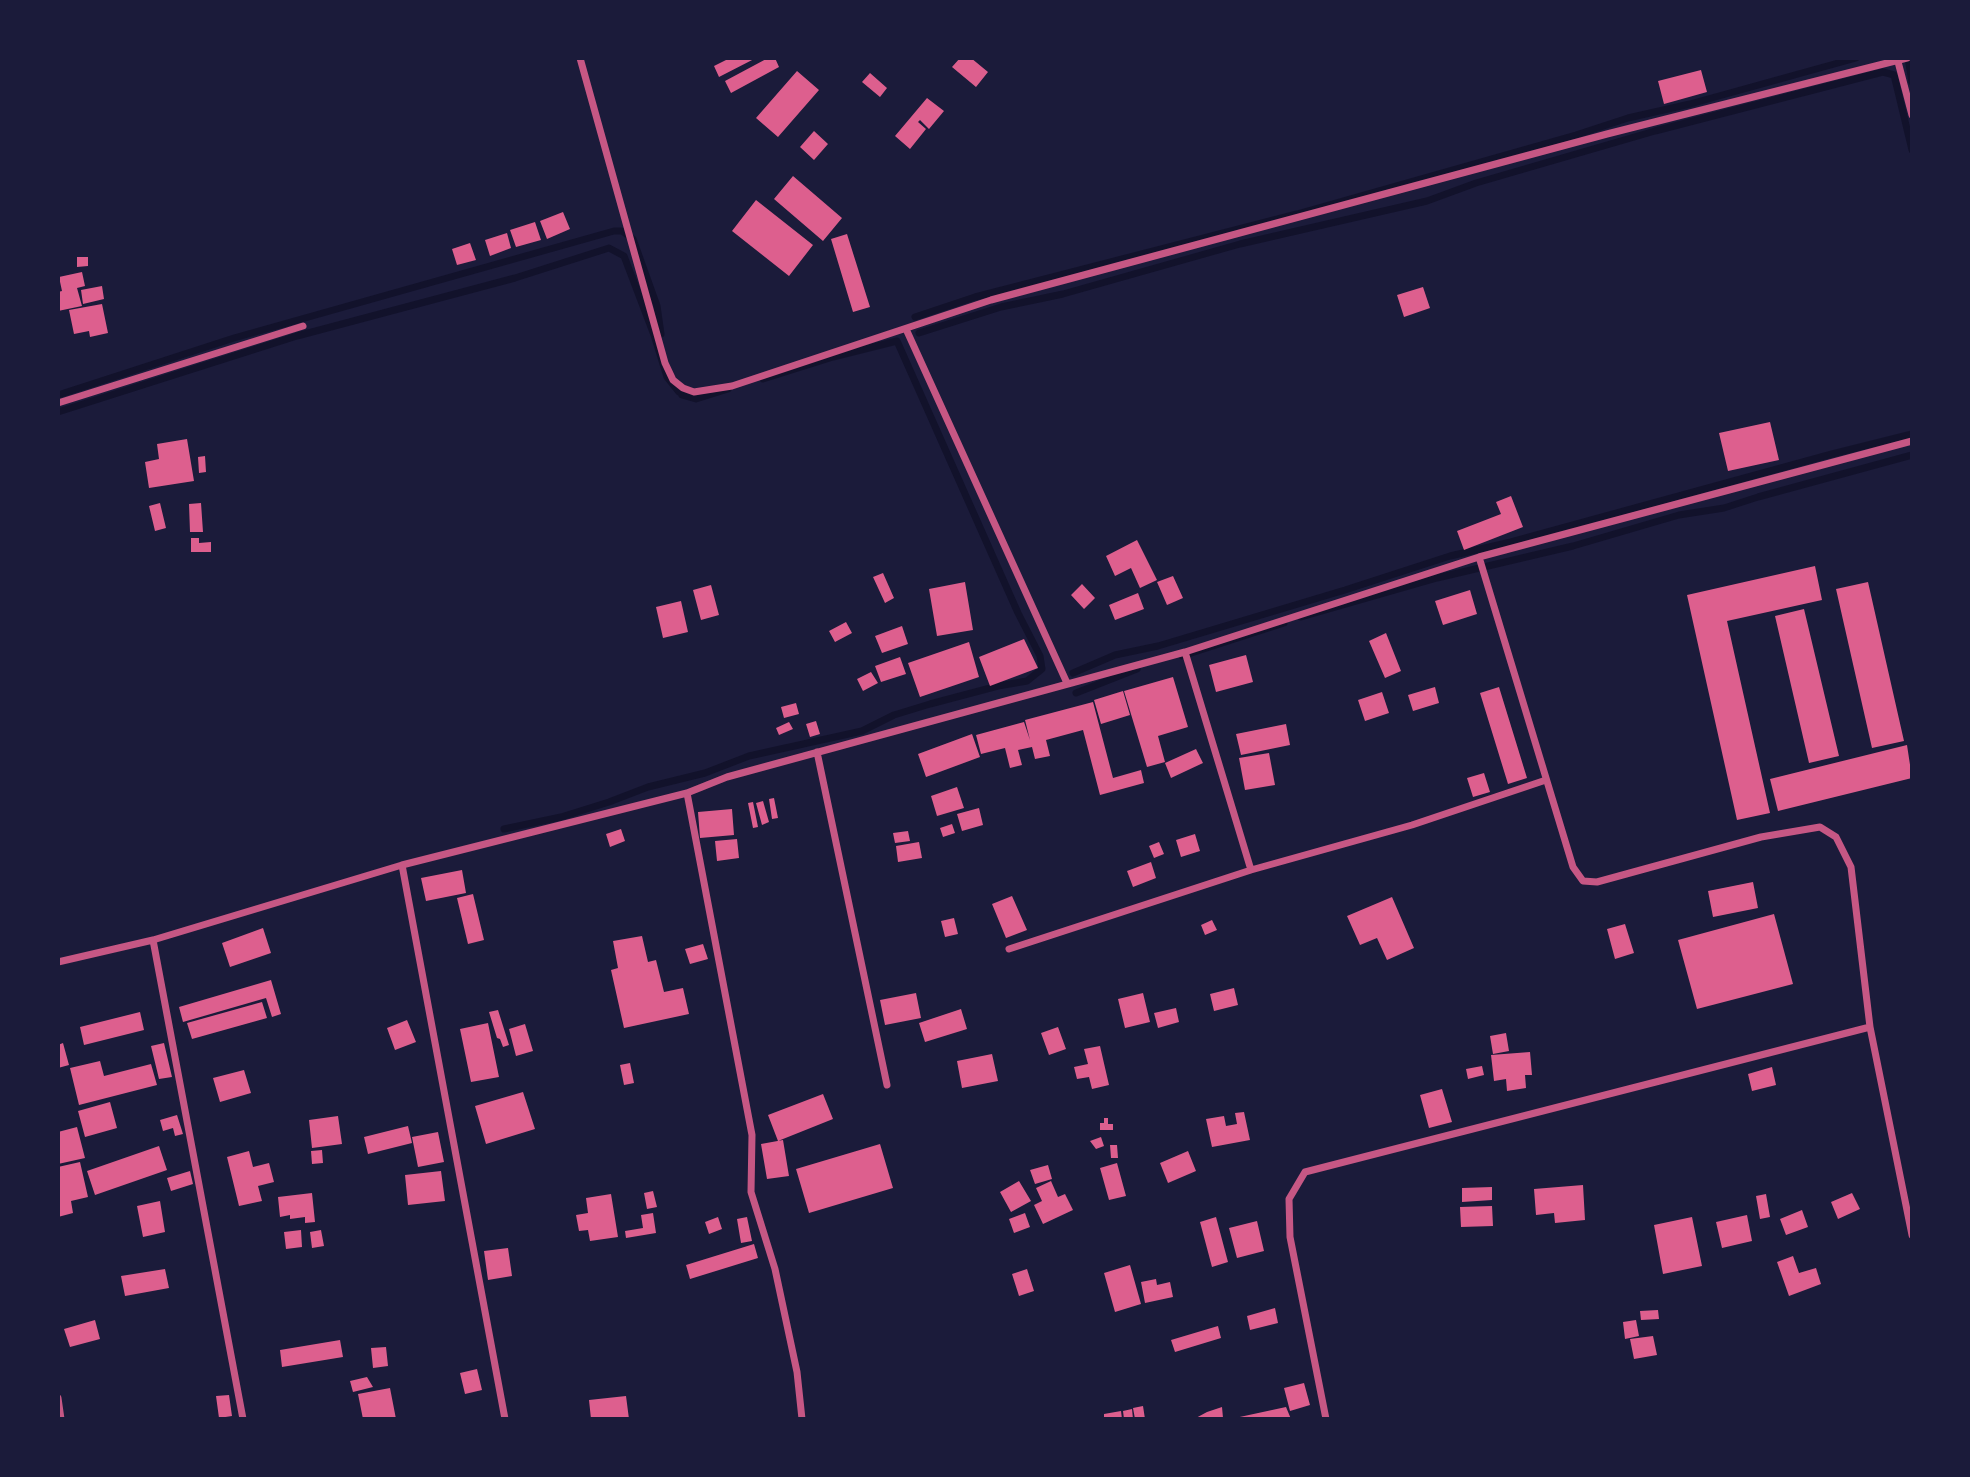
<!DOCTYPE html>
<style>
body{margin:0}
#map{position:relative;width:1970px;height:1477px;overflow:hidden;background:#1b1b3a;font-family:Mulish,sans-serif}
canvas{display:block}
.frame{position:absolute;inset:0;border:60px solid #1b1b3a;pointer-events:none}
</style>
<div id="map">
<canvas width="1970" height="1477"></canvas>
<div class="frame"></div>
</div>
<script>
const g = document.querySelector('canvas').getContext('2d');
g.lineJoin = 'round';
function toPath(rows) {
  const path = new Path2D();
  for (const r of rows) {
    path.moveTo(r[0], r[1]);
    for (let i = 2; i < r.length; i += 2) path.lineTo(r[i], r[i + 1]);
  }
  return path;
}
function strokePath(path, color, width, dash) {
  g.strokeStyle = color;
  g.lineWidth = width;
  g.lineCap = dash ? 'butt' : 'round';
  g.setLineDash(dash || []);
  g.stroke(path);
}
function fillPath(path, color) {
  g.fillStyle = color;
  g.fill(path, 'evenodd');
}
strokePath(toPath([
 [1908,58,1912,82],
 [915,317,975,297,1297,214,1576,135,1628,118,1690,104,1856,58],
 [919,333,1001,307,1063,294,1240,244,1427,201,1476,183,1655,131,1883,72,1894,75,1912,150],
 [58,395,234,338,614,231,622,231,633,239,657,306,661,334],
 [682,395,696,399,728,389],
 [58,412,297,336,515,278,609,248,624,256,654,335,667,377,679,392,686,395],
 [1301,617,1437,578,1573,546,1679,515,1724,508,1758,497,1912,455],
 [1182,656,1284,623],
 [1073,673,1115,655,1158,646,1345,590,1450,556,1511,542,1832,454,1912,434],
 [1076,693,1137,669],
 [504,829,561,817,609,802,648,787,705,773,749,756,862,731,894,715,930,704,998,686,1027,681,1042,669,1040,656,1018,613,897,341,833,357,763,379]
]), '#12122b', 7);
fillPath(toPath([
 [730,58,756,58,719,77,714,66],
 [768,58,775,58,779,67,731,93,725,81],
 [960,58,971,58,988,72,976,87,952,67],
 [1701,70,1707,92,1664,104,1658,81],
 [797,71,819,90,778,137,756,118],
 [870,73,887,88,880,97,862,82],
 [927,98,944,111,929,129,920,120,918,122,926,129,910,149,895,136],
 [814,131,828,144,814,160,800,147],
 [793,176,842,218,823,241,774,199],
 [756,200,813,245,789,276,732,231],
 [563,212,570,229,547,239,540,221],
 [535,222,541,240,516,247,510,230],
 [507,233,511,248,490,256,485,240],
 [847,234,870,307,853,312,831,239],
 [470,243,476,260,457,265,452,249],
 [77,257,88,257,88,266,77,267],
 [82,272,85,286,77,288,82,306,58,311,58,292,62,291,59,277],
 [102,286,104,299,83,304,81,290],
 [1423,287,1430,308,1404,317,1397,295],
 [102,304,108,333,90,337,89,331,74,334,69,310],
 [1770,422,1779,460,1728,471,1719,433],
 [187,439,194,481,149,488,145,462,159,459,157,444],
 [205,456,206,472,199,473,198,457],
 [1511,496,1523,527,1464,550,1457,531,1501,514,1496,502],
 [160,503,166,528,155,531,149,506],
 [201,503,203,532,190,532,189,504],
 [191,538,199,538,199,543,211,542,211,552,191,552],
 [1137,540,1157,580,1140,588,1131,568,1115,576,1106,556],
 [1815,566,1822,600,1727,621,1770,813,1737,820,1687,595],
 [883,573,894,598,885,603,873,577],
 [1173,576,1183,598,1167,605,1157,582],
 [965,582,973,630,937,636,929,589],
 [1868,582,1904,741,1872,748,1836,589],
 [1082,584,1095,598,1084,609,1071,595],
 [711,585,719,615,701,620,693,590],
 [1470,590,1477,614,1443,625,1435,601],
 [1138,593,1144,609,1115,620,1109,605],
 [681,601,688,632,663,638,656,607],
 [1804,609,1839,756,1809,763,1775,616],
 [846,622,852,633,835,642,829,631],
 [902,626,908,644,882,653,875,636],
 [1386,633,1401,671,1385,678,1369,641],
 [1024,639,1038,668,990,686,979,657],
 [969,642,979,677,920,697,908,663],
 [1246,655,1253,682,1216,692,1209,665],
 [900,657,906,674,881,682,875,666],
 [871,672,878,683,863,691,857,679],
 [1173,677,1188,727,1158,736,1165,762,1147,767,1124,691],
 [1435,687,1439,703,1413,711,1408,695],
 [1499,687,1527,778,1508,784,1480,693],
 [1123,691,1130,715,1101,724,1094,700],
 [1382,692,1389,713,1365,721,1358,700],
 [1093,702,1113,778,1141,770,1144,783,1100,795,1083,730,1046,740,1050,756,1035,759,1032,747,1018,750,1022,765,1010,768,1005,748,981,754,976,735,1024,722,1030,740,1025,720],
 [796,703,799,714,784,718,781,707],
 [816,721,820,734,810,737,806,724],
 [789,722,793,729,779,735,776,728],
 [1286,724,1290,745,1241,755,1236,734],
 [972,734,980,757,926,777,918,754],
 [1907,745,1912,778,1778,811,1770,779],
 [1196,749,1203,763,1171,778,1165,763],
 [1269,753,1275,785,1245,790,1239,758],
 [1484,773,1490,792,1473,797,1467,778],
 [957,787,964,808,937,816,931,796],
 [774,798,778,818,772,819,769,799],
 [763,801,769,822,762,825,756,803],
 [753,802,758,827,753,828,748,803],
 [979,808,983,825,962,831,957,814],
 [732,809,734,835,700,838,698,812],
 [952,824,955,833,943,837,940,828],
 [621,829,625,841,610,847,606,834],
 [908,831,910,841,895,843,893,833],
 [1195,834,1200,851,1181,857,1176,840],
 [737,839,739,858,717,861,715,841],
 [919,842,922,858,898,862,896,846],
 [1159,842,1164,854,1154,858,1149,846],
 [1151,862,1156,878,1133,887,1127,871],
 [462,870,466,893,426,901,421,878],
 [1753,882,1758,908,1713,917,1708,891],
 [473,894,484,940,468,944,457,898],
 [1012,896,1027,930,1006,938,992,904],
 [1392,897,1414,948,1387,960,1377,938,1360,945,1347,916],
 [1774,914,1793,984,1697,1009,1678,940],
 [954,918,958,934,945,937,941,921],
 [1212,920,1217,930,1205,935,1201,925],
 [1625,924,1634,953,1615,959,1607,929],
 [263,928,271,953,230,967,222,943],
 [642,936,648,962,656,960,664,992,683,988,689,1014,624,1028,611,970,618,968,613,941],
 [703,944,708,959,690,964,685,949],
 [271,980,281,1014,272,1017,266,998,183,1022,179,1007],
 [1234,988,1238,1005,1214,1011,1210,994],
 [916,993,921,1018,885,1025,880,1000],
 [1143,993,1150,1022,1125,1028,1118,999],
 [262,1002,267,1018,192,1039,187,1023],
 [1176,1008,1179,1022,1158,1028,1154,1013],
 [961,1009,967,1029,925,1042,919,1023],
 [498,1010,509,1045,503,1047,500,1039,497,1038,489,1012],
 [140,1012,144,1030,84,1045,80,1027],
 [407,1020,416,1042,395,1050,387,1028],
 [488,1023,499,1077,471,1082,460,1029],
 [525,1024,533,1051,516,1056,509,1029],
 [1058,1027,1066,1049,1049,1055,1041,1033],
 [1506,1033,1509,1051,1493,1054,1490,1036],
 [63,1043,69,1065,58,1068,58,1045],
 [164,1043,172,1077,159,1079,151,1046],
 [1100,1046,1109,1085,1092,1089,1089,1077,1077,1079,1074,1067,1088,1064,1084,1049],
 [1530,1052,1532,1075,1525,1075,1526,1088,1507,1091,1506,1079,1494,1081,1491,1055],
 [992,1054,998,1081,962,1088,957,1061],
 [100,1061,104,1076,151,1064,157,1085,79,1105,70,1068],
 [630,1063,634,1083,624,1085,620,1065],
 [1482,1066,1484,1075,1468,1079,1466,1069],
 [1772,1067,1776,1085,1752,1091,1748,1074],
 [244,1070,251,1093,220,1102,213,1078],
 [1442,1089,1452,1122,1429,1128,1420,1095],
 [523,1092,535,1129,486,1144,475,1106],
 [823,1094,833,1119,778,1141,768,1115],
 [110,1102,117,1128,85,1137,78,1111],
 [1244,1112,1250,1140,1212,1147,1206,1119,1224,1116,1226,1126,1237,1124,1235,1113],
 [177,1115,183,1134,175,1136,173,1128,163,1131,160,1120],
 [338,1116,342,1144,312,1148,309,1120],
 [1104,1118,1108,1118,1108,1124,1113,1124,1113,1130,1100,1130,1100,1123,1104,1123],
 [408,1126,412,1143,368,1154,364,1137],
 [77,1127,85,1158,58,1164,58,1132],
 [438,1132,444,1162,418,1167,412,1137],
 [1101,1137,1104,1146,1096,1149,1090,1141],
 [783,1140,789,1176,767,1179,761,1144],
 [880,1144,893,1188,809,1213,796,1169],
 [1110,1145,1117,1145,1118,1158,1111,1158],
 [159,1146,167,1170,95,1195,87,1171],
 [322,1150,323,1163,312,1164,311,1151],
 [249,1151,253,1167,269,1163,274,1182,258,1186,262,1201,239,1206,227,1157],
 [1188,1151,1196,1171,1168,1183,1160,1163],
 [80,1162,88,1197,71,1201,73,1213,58,1217,58,1167],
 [1117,1163,1126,1196,1109,1200,1100,1168],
 [1048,1165,1052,1179,1035,1184,1030,1170],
 [190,1171,193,1184,171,1191,167,1178],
 [441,1171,445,1201,408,1205,405,1175],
 [1019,1181,1031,1201,1011,1212,1000,1192],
 [1051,1181,1058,1197,1065,1194,1073,1210,1043,1224,1034,1205,1042,1201,1036,1188],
 [1583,1185,1585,1220,1555,1223,1554,1213,1536,1215,1534,1189],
 [1492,1187,1492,1200,1462,1202,1462,1188],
 [653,1191,657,1207,647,1209,644,1193],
 [312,1193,315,1222,305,1223,305,1217,290,1219,290,1215,280,1217,278,1197],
 [1852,1193,1860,1209,1838,1219,1831,1202],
 [611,1194,618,1237,590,1241,588,1230,579,1231,576,1215,588,1213,586,1198],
 [1766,1194,1770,1217,1760,1219,1756,1196],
 [160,1201,165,1232,143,1237,137,1206],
 [1492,1206,1493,1226,1461,1227,1460,1207],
 [1802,1210,1808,1227,1786,1235,1780,1219],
 [653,1213,656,1233,626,1238,625,1231,643,1228,641,1215],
 [1025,1213,1030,1227,1014,1233,1009,1219],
 [1747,1215,1752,1241,1722,1248,1716,1222],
 [718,1217,722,1229,709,1234,705,1222],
 [747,1217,752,1241,741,1243,737,1219],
 [1216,1217,1228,1262,1212,1267,1200,1222],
 [1692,1217,1702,1266,1663,1274,1654,1225],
 [1257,1221,1264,1251,1237,1258,1229,1228],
 [301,1230,302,1247,286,1249,284,1232],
 [321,1230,324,1246,312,1248,310,1232],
 [754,1244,758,1258,690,1279,686,1265],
 [508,1248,512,1276,488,1280,484,1251],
 [1793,1256,1799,1273,1816,1268,1821,1284,1789,1296,1777,1262],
 [1130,1265,1141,1304,1115,1312,1104,1273],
 [165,1269,169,1288,125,1296,121,1276],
 [1027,1269,1034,1291,1019,1296,1012,1274],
 [1156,1279,1157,1285,1170,1282,1173,1297,1145,1303,1141,1282],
 [1275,1308,1278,1323,1250,1330,1247,1316],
 [1658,1310,1659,1319,1641,1320,1640,1311],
 [95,1320,100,1339,70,1347,64,1329],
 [1636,1320,1639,1336,1625,1339,1623,1322],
 [1218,1326,1221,1338,1175,1352,1171,1340],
 [1653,1336,1657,1355,1634,1359,1630,1339],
 [340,1340,343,1357,282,1367,280,1350],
 [386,1347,388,1366,373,1368,371,1348],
 [477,1369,482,1390,465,1394,460,1373],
 [367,1377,373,1387,353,1392,350,1381],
 [1304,1383,1310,1405,1290,1411,1284,1388],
 [390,1388,396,1419,363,1419,358,1394],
 [229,1395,232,1416,219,1418,216,1396],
 [626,1396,629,1419,591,1419,589,1400],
 [1143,1406,1145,1419,1135,1419,1133,1408],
 [1222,1407,1223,1418,1194,1419,1207,1412],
 [1286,1407,1291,1419,1235,1419,1235,1418],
 [1132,1409,1133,1419,1124,1419,1123,1411],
 [1121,1411,1122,1419,1104,1419,1104,1414]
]), '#dd5f8e');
strokePath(toPath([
 [580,58,665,363,673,380,683,388,694,392,732,386,991,300,1607,134,1907,58],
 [1897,58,1912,115],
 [906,329,1067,683],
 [58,403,303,326],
 [1479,557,1573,867,1583,881,1597,882,1761,837,1820,827,1836,837,1851,867,1870,1027,1912,1235],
 [1185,652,1251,870],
 [817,752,887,1085],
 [687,793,752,1135,751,1192,775,1269,797,1372,802,1419],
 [402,865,505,1419],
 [153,940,243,1419],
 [1009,949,1251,870,1412,825,1546,780],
 [58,962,153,940,402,865,687,793,727,777,1185,652,1479,557,1912,441],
 [58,1398,61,1419],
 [1326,1419,1290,1237,1289,1199,1305,1172,1870,1027]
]), '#c65784', 7);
</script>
